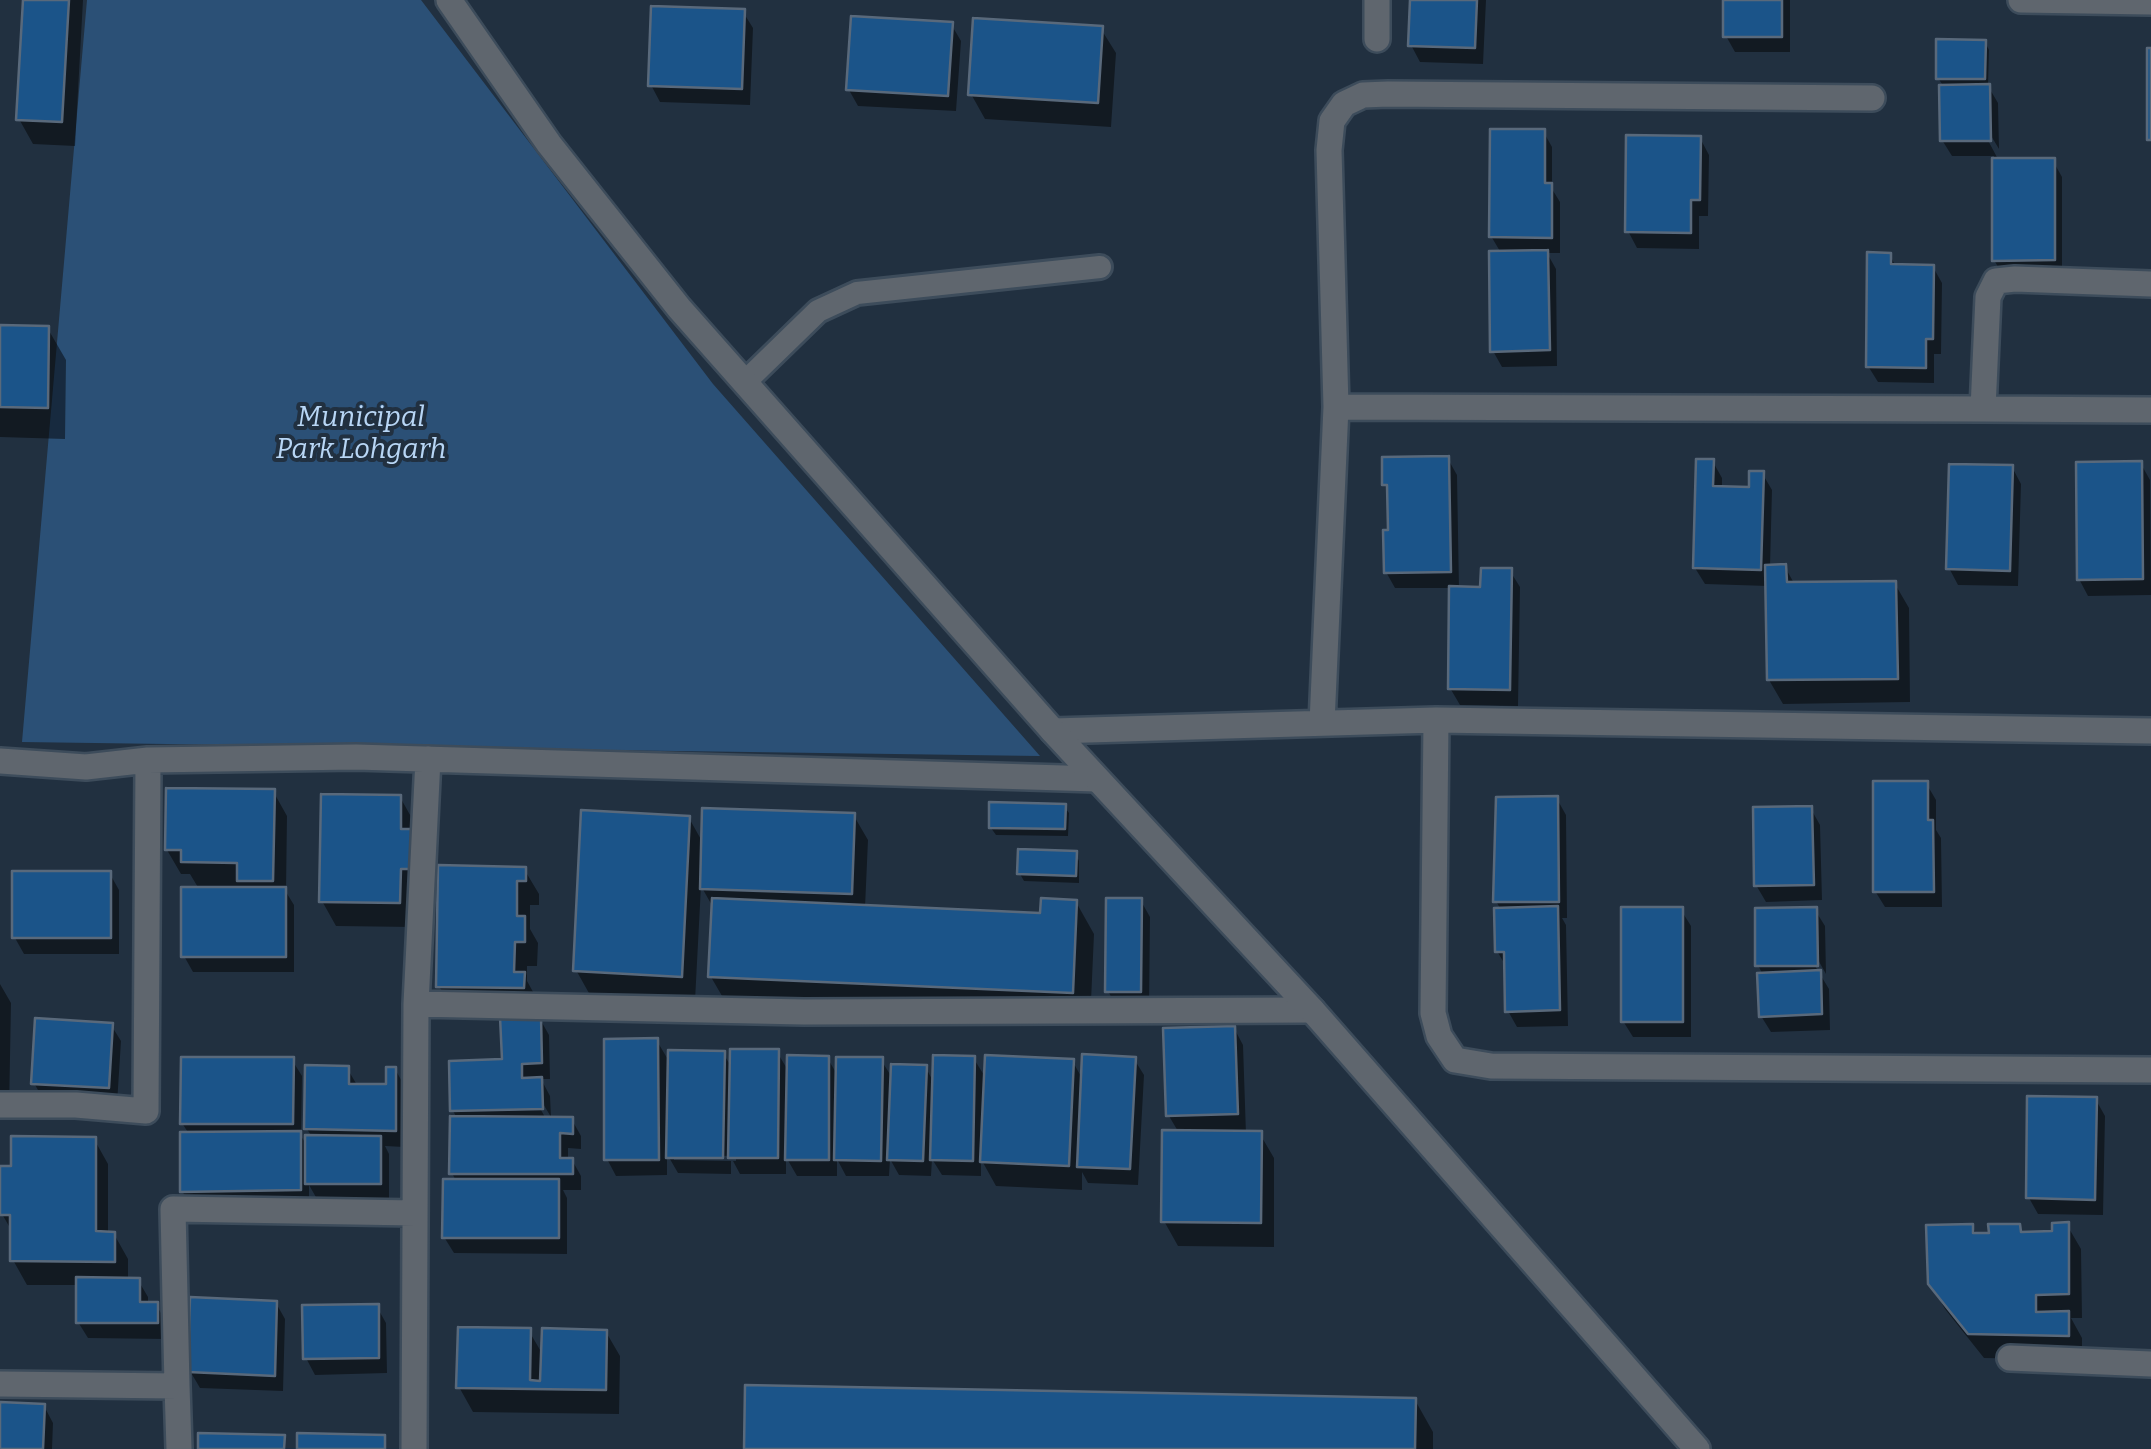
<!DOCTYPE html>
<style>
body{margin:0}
canvas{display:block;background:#213040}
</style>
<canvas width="2151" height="1449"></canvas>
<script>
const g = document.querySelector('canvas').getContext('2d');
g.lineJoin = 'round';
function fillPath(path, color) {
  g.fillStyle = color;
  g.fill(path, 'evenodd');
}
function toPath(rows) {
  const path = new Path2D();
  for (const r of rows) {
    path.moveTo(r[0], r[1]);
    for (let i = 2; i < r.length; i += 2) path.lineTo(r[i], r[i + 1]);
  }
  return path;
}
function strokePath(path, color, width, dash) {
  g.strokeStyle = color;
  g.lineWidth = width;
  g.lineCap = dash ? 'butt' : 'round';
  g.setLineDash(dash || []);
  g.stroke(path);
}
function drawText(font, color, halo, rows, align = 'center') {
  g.font = font + ' Bitter,serif';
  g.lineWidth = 8;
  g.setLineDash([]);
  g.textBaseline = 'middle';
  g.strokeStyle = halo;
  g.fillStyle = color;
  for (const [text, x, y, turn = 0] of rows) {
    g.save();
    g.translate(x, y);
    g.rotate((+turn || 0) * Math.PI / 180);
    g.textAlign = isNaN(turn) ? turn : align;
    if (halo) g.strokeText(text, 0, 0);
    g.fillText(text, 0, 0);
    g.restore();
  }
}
fillPath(toPath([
 [87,0,421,0,713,384,1040,756,22,742]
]), '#2b5076');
fillPath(toPath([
 [25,0,83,0,75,146,33,144,19,119],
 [1413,0,1486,0,1483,64,1420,62,1411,45],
 [1726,0,1790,0,1790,52,1735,52,1726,36],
 [743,12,753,28,750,105,660,102,651,85],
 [951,24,961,41,956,111,858,106,849,90],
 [1101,29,1116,53,1111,127,985,119,971,94],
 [1985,42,1989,50,1988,86,1998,103,1999,149,1987,129,1983,131,1999,161,2053,161,2062,177,2062,276,2004,277,1994,260,1994,156,1952,156,1942,140,1942,84,1938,78],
 [1543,131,1552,147,1552,189,1560,202,1560,253,1547,253,1556,269,1557,366,1502,367,1493,351,1501,253,1491,236],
 [1700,138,1709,155,1708,216,1699,216,1699,249,1637,248,1628,231],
 [1890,255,1896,267,1933,267,1942,283,1941,354,1934,354,1934,383,1878,382,1868,366],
 [0,328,48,329,66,360,65,439,0,437],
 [1448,459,1457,475,1459,589,1483,589,1510,571,1520,587,1518,706,1460,705,1450,688,1452,588,1395,588,1386,572,1390,493,1385,484],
 [1713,462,1722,478,1722,489,1751,490,1762,473,1772,490,1770,567,1785,567,1795,585,1895,584,1909,608,1910,702,1783,704,1769,680,1768,586,1705,584,1695,568],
 [2141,464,2150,480,2151,595,2088,596,2079,579],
 [2012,467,2021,484,2018,586,1958,585,1949,568],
 [1926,783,1936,800,1936,830,1941,838,1942,907,1885,907,1875,891],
 [273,791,287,816,286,892,294,905,294,972,193,972,184,956,199,889,190,874,181,874,167,850],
 [400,797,414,822,413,927,336,926,322,901],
 [1557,799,1566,815,1567,918,1562,918,1566,925,1568,1026,1517,1027,1508,1011,1507,968,1497,951,1501,910,1496,901],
 [1064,806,1069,813,1068,836,996,835,991,828],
 [1811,809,1820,825,1822,900,1766,902,1756,885],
 [854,816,868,840,865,908,1043,915,1076,902,1094,934,1090,1024,729,1008,711,977,714,909,701,886,695,1001,590,995,576,970,689,818,703,843],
 [1075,853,1079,861,1079,883,1024,881,1020,874],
 [524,869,539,894,539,905,530,905,530,929,538,943,537,966,527,966,527,981,537,999,453,1011,439,986],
 [110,874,119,890,119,954,24,954,15,938],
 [1141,901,1150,917,1149,1008,1117,1008,1108,991],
 [1681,910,1691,926,1691,1037,1633,1037,1623,1021],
 [1815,910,1825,926,1826,974,1817,958,1812,961,1829,989,1830,1030,1771,1032,1761,1016,1763,975,1758,965],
 [0,984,11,1003,9,1112,0,1112],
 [540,1019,549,1035,550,1079,541,1079,550,1096,551,1117,539,1097,535,1099,546,1119,572,1120,581,1136,581,1149,568,1148,568,1160,572,1160,581,1176,581,1190,563,1190,567,1198,567,1254,454,1253,444,1237,456,1181,452,1173,457,1118,453,1111,504,1062],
 [111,1025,121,1041,117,1104,43,1099,34,1083],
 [1234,1028,1243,1045,1246,1134,1260,1134,1274,1158,1274,1247,1178,1246,1164,1221,1179,1133,1169,1116],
 [657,1041,670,1063,723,1053,732,1068,777,1052,789,1072,828,1059,838,1076,881,1060,893,1079,926,1068,934,1083,974,1059,987,1080,1073,1062,1083,1080,1134,1059,1144,1075,1138,1185,1088,1183,1082,1172,1082,1190,996,1186,981,1159,981,1176,942,1175,932,1159,931,1176,899,1175,890,1159,889,1176,846,1176,837,1159,837,1176,797,1176,786,1157,786,1174,740,1174,733,1161,736,1161,736,1156,674,1155,674,1160,731,1161,731,1174,678,1173,667,1154,667,1175,616,1176,607,1159],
 [292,1060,302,1076,301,1136,308,1147,312,1137,307,1129,347,1068,357,1085,388,1087,395,1069,404,1085,404,1147,385,1146,389,1154,389,1200,317,1199,309,1185,309,1206,192,1207,182,1191,189,1134,182,1123],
 [2096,1100,2105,1116,2103,1215,2038,1214,2029,1198],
 [94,1139,108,1164,108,1234,114,1234,128,1259,128,1280,138,1280,148,1297,148,1305,156,1305,166,1321,166,1339,88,1338,78,1322,78,1285,27,1285,13,1260,13,1233,2,1214,13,1169],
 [2067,1225,2081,1249,2082,1318,2071,1318,2082,1338,2082,1360,1984,1358,1945,1309,1930,1283,1972,1226,1977,1235,1992,1235,2019,1226,2023,1234,2055,1233],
 [276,1303,285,1319,283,1391,200,1388,190,1371],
 [377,1307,386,1323,387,1373,315,1375,306,1358],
 [529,1331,543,1355,606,1332,620,1356,619,1414,473,1412,459,1387],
 [1415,1400,1433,1432,1433,1449,747,1449],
 [0,1404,44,1406,53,1423,52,1449,0,1449]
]), '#0007');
const building = toPath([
 [23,0,69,0,62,122,16,120,23,0],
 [1410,0,1477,0,1475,48,1408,46,1410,0],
 [1723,0,1782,0,1782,37,1723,37,1723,0],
 [651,6,745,9,742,89,648,86,651,6],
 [851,16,953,22,948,96,846,90,851,16],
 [973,18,1103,26,1098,103,968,95,973,18],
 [1936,39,1986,40,1985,79,1936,79,1936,39],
 [2147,48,2151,48,2151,140,2147,140,2147,48],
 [1990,84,1991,141,1940,141,1939,85,1990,84],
 [1490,129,1545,129,1545,183,1552,183,1552,238,1489,237,1490,129],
 [1626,135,1701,136,1700,200,1691,200,1691,233,1625,232,1626,135],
 [1992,158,2055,158,2055,260,1992,261,1992,158],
 [1548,250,1550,350,1490,352,1489,251,1548,250],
 [1867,252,1891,253,1891,264,1934,265,1933,339,1926,339,1926,368,1866,367,1867,252],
 [0,325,49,326,48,408,0,407,0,325],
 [1449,456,1451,572,1384,573,1383,530,1388,530,1387,485,1382,485,1382,457,1449,456],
 [1696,459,1714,459,1713,486,1749,487,1749,471,1764,471,1761,570,1693,568,1696,459],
 [2142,461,2143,579,2077,580,2076,462,2142,461],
 [1949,464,2013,465,2010,571,1946,569,1949,464],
 [1786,564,1787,582,1896,581,1898,679,1767,680,1765,565,1786,564],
 [1481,568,1512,568,1510,690,1448,689,1449,586,1480,587,1481,568],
 [1873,781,1928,781,1928,820,1933,820,1934,892,1873,892,1873,781],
 [166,788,275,789,273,881,237,881,237,863,181,862,181,850,165,850,166,788],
 [321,794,401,795,401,829,413,829,413,869,401,869,400,903,319,902,321,794],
 [1558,796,1559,902,1493,902,1496,797,1558,796],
 [989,802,1066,804,1065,829,989,828,989,802],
 [1812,806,1814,885,1754,886,1753,807,1812,806],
 [702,808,855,813,852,894,700,889,702,808],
 [581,810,690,816,682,977,573,971,581,810],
 [1018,849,1077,851,1076,876,1017,874,1018,849],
 [438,865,526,867,526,881,517,881,517,916,525,916,525,942,515,942,514,972,525,972,524,988,436,987,438,865],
 [12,871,111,871,111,938,12,938,12,871],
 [181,887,286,887,286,957,181,957,181,887],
 [712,898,1040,913,1041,898,1077,900,1073,993,708,977,712,898],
 [1106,898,1142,898,1141,992,1105,992,1106,898],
 [1558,906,1560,1010,1505,1012,1504,952,1495,952,1494,908,1558,906],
 [1621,907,1683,907,1683,1022,1621,1022,1621,907],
 [1817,907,1818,966,1755,966,1755,908,1817,907],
 [1821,970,1822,1014,1759,1017,1757,973,1821,970],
 [541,1016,542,1063,522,1064,522,1078,542,1077,543,1109,450,1111,449,1061,502,1059,500,1017,541,1016],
 [35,1018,113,1023,109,1088,31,1084,35,1018],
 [1235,1026,1238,1114,1166,1116,1163,1028,1235,1026],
 [658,1038,659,1160,604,1160,604,1039,658,1038],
 [730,1049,779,1049,778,1158,728,1158,730,1049],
 [668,1050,725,1051,723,1158,666,1158,668,1050],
 [1082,1054,1136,1057,1130,1169,1077,1167,1082,1054],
 [787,1055,829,1056,829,1160,785,1160,787,1055],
 [933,1055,975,1056,973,1161,930,1160,933,1055],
 [985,1055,1074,1059,1069,1166,980,1162,985,1055],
 [181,1057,294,1057,293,1124,180,1124,181,1057],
 [836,1057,883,1057,881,1161,834,1160,836,1057],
 [891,1064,927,1065,923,1161,887,1160,891,1064],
 [305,1065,349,1066,349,1084,386,1084,386,1067,396,1067,396,1131,304,1129,305,1065],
 [2027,1096,2097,1097,2095,1200,2026,1198,2027,1096],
 [450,1116,573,1117,573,1134,560,1133,560,1158,573,1158,573,1174,449,1174,450,1116],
 [1162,1130,1262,1131,1261,1223,1161,1222,1162,1130],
 [301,1131,301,1190,180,1192,180,1132,301,1131],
 [305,1135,381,1136,381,1184,305,1184,305,1135],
 [11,1136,96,1137,96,1231,115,1232,115,1262,10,1261,10,1215,0,1215,0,1166,11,1166,11,1136],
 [443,1179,559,1179,559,1238,442,1238,443,1179],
 [2069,1222,2069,1294,2036,1295,2036,1312,2069,1311,2069,1336,1968,1334,1928,1284,1926,1225,1973,1224,1973,1233,1989,1233,1988,1224,2020,1224,2021,1232,2052,1231,2052,1223,2069,1222],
 [76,1277,140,1278,140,1302,158,1302,158,1323,76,1323,76,1277],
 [190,1297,277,1301,275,1376,188,1372,190,1297],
 [379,1304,379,1358,303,1359,302,1305,379,1304],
 [458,1327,531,1328,530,1380,540,1381,542,1328,607,1330,606,1390,456,1388,458,1327],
 [745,1385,1416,1398,1415,1449,744,1449,745,1385],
 [0,1402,45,1404,43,1449,0,1449,0,1402],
 [198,1433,285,1435,284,1449,198,1449,198,1433],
 [297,1433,385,1435,385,1449,297,1449,297,1433]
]);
fillPath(building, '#1b5489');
strokePath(building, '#59697b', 2.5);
const service = toPath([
 [745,382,818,311,857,293,1100,267]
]);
const minor = toPath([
 [1377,0,1377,39],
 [2021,0,2151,2],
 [1336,407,1983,409,1988,297,1996,281,2015,279,2151,284],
 [1983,409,2151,410],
 [1436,720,1433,1013,1439,1036,1455,1060,1491,1066,2151,1070],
 [1322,723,1336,407,1329,150,1332,121,1344,104,1363,95,1388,94,1872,98],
 [1053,731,1436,720,2151,731],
 [0,761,86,767,148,760,356,757,1097,779],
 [416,1004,804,1012,1312,1010],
 [0,1105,76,1105,146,1111,148,760],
 [2010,1358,2151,1364],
 [0,1384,177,1386,179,1449],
 [177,1386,173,1209,415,1213],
 [414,1449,416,1004,428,759]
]);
const tertiary = toPath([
 [449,0,549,144,679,308,1053,731,1312,1010,1697,1449]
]);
strokePath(service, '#3d4c5b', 28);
strokePath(minor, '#3d4c5b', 30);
strokePath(tertiary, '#3d4c5b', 30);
strokePath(service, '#5f666e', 22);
strokePath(minor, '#5f666e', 25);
strokePath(tertiary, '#5f666e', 25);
drawText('italic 28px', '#b8d6f5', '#213040', [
 ["Municipal",361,418],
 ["Park Lohgarh",361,450]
]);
</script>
